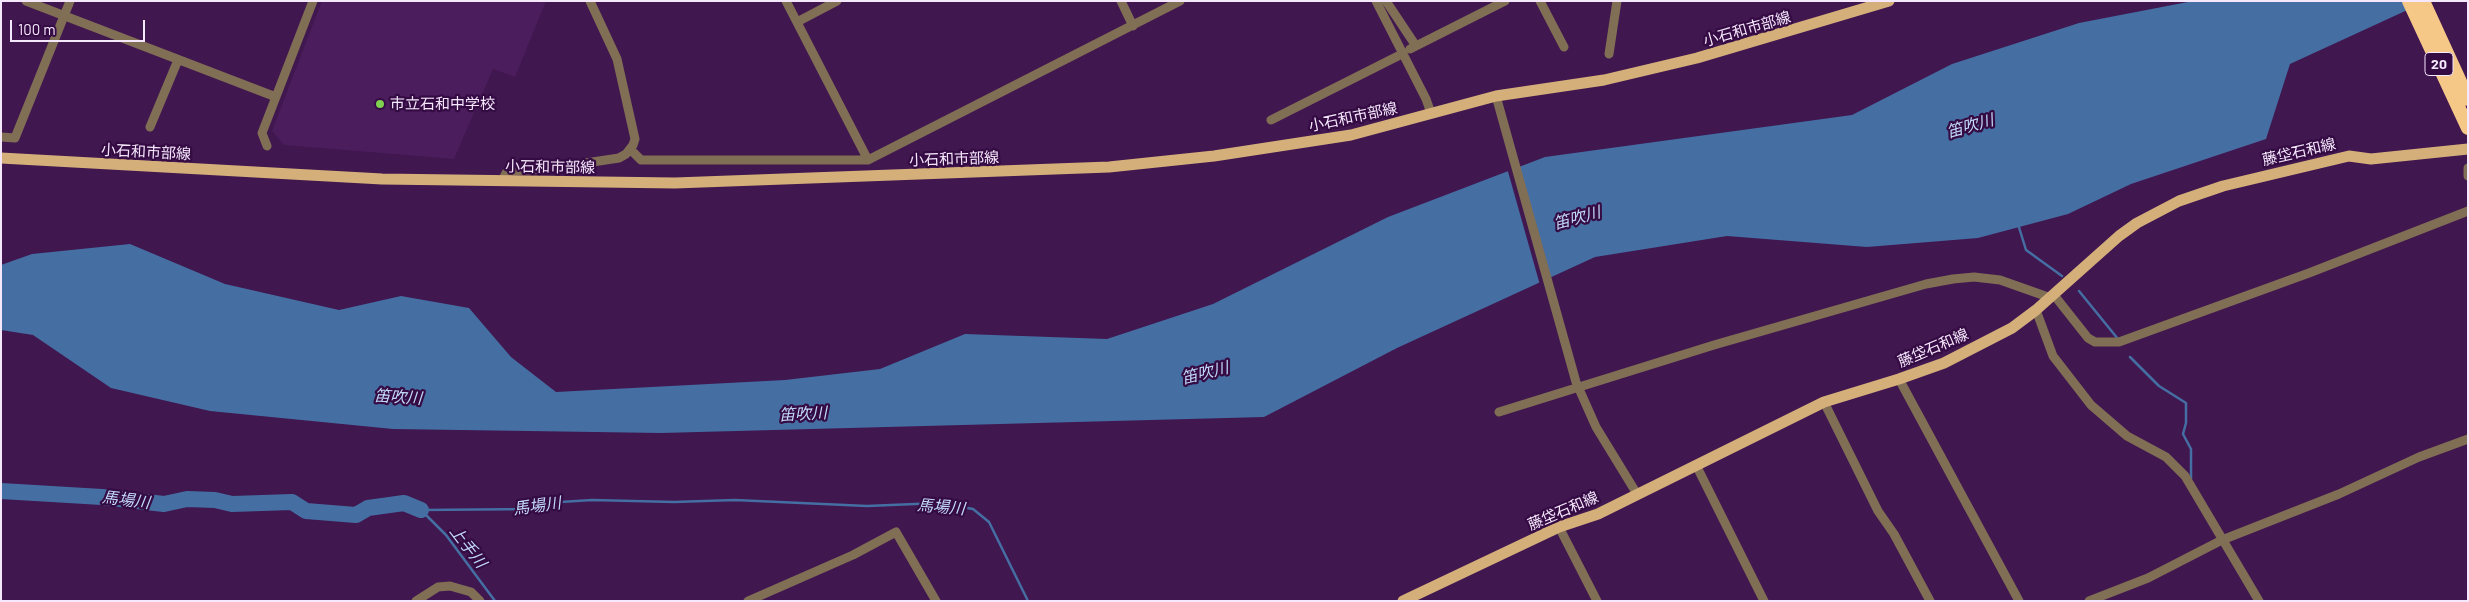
<!DOCTYPE html>
<meta charset="utf-8">
<style>
body{margin:0}
#map{position:relative;width:2469px;height:602px;overflow:hidden;background:#40174f;font-family:Barlow,sans-serif}
canvas{display:block}
.frame{position:absolute;inset:0;border:2px solid #f5e7fc;pointer-events:none}
.scale{position:absolute;left:10px;top:20px;width:135px;height:22px;box-sizing:border-box;border:2px solid #f5e7fc;border-top:0;padding-left:6px;font-size:15px;line-height:18px;white-space:nowrap;color:#f5e7fc;-webkit-text-stroke:4px #350b44;paint-order:stroke}
</style>
<div id="map">
<canvas width="2469" height="602"></canvas>
<div class="frame"></div>
<div class="scale">100 m</div>
</div>
<script>
const g = document.querySelector('canvas').getContext('2d');
g.lineJoin = 'round';
function fillPath(path, color) {
  g.fillStyle = color;
  g.fill(path, 'evenodd');
}
function toPath(rows) {
  const path = new Path2D();
  for (const r of rows) {
    path.moveTo(r[0], r[1]);
    for (let i = 2; i < r.length; i += 2) path.lineTo(r[i], r[i + 1]);
  }
  return path;
}
function strokePath(path, color, width, dash) {
  g.strokeStyle = color;
  g.lineWidth = width;
  g.lineCap = dash ? 'butt' : 'round';
  g.setLineDash(dash || []);
  g.stroke(path);
}
function drawText(font, color, halo, rows, align = 'center') {
  g.font = font + ' Barlow,"Noto Sans JP",sans-serif';
  g.lineWidth = 4.5;
  g.setLineDash([]);
  g.textBaseline = 'middle';
  g.strokeStyle = halo;
  g.fillStyle = color;
  for (const [text, x, y, turn = 0] of rows) {
    g.save();
    g.translate(x, y);
    g.rotate((+turn || 0) * Math.PI / 180);
    g.textAlign = isNaN(turn) ? turn : align;
    if (halo) g.strokeText(text, 0, 0);
    g.fillText(text, 0, 0);
    g.restore();
  }
}
fillPath(toPath([
 [322,1,546,1,515,77,493,69,454,159,284,145,272,131]
]), '#4b1d5c');
fillPath(toPath([
 [2193,1,2427,1,2290,64,2266,139,2131,184,2068,214,1978,238,1867,247,1727,236,1595,257,1397,348,1264,417,661,433,393,429,210,411,111,388,33,335,1,330,1,265,32,254,130,244,225,284,339,310,401,296,469,308,511,357,556,392,785,380,880,369,965,334,1107,339,1213,304,1388,217,1545,157,1852,115,1952,64,2079,23]
]), '#456ea3');
fillPath(toPath([
 [1518,164,1551,280,1540,285,1507,168]
]), '#40174f');
strokePath(toPath([
 [2018,224,2026,250,2062,276],
 [2079,291,2118,339],
 [2130,357,2159,386,2186,403,2186,423,2183,434,2191,449,2191,479],
 [421,510,534,509,545,503,592,500,674,502,735,500,867,506,939,503,973,509,989,522,1028,601],
 [422,511,446,535,495,601]
]), '#456ea3', 2.5);
strokePath(toPath([
 [1,491,102,497,164,504,187,499,215,500,232,504,292,502,306,511,356,515,368,508,404,503,421,510]
]), '#456ea3', 16);
strokePath(toPath([
 [26,1,276,97],
 [786,1,868,160],
 [1121,1,1133,26],
 [1376,1,1426,99,1431,113],
 [1386,1,1416,46],
 [1540,1,1564,47],
 [797,22,837,1],
 [1410,49,1505,1],
 [1609,54,1617,1],
 [1496,96,1576,382,1596,427,1637,494],
 [1271,120,1398,56],
 [150,127,178,60],
 [1,137,15,138,70,1],
 [267,146,262,133,313,1],
 [631,150,641,160,868,160,1180,1],
 [2468,168,2468,176],
 [502,181,506,173,511,171,546,169,619,158,626,154,633,145,635,139,617,59,590,1],
 [2054,295,2088,338,2095,342,2119,342,2309,273,2468,211],
 [2036,310,2053,356,2091,405,2127,436,2166,457,2185,476,2259,601],
 [1899,379,2019,601],
 [1824,402,1878,511,1894,534,1930,601],
 [1499,412,1714,345,1926,284,1953,279,1974,277,2000,280,2051,298],
 [1696,465,1764,601],
 [1559,527,1597,601],
 [416,601,438,587,450,586,471,592,480,601],
 [748,601,853,555,896,532,936,601],
 [2089,601,2148,578,2222,540,2339,494,2419,457,2468,439]
]), '#806e55', 9);
strokePath(toPath([
 [1,158,382,179,675,183,1109,167,1214,156,1351,135,1496,96,1604,80,1697,58,1889,1],
 [1403,601,1559,527,1598,514,1824,402,1899,379,1944,363,2012,328,2036,310,2119,236,2137,223,2179,201,2223,186,2349,156,2371,159,2468,149]
]), '#d4af7a', 11);
strokePath(toPath([
 [2409,1,2468,128],
 [2423,1,2468,99]
]), '#f6c888', 14);
for (const [x, y, r, color] of [
 [380,104,5,"#80d051"]
]) {
  const dot = new Path2D();
  dot.arc(x, y, r, 0, 2 * Math.PI);
  g.fillStyle = color;
  g.fill(dot);
  strokePath(dot, '#350b44', 2);
}
for (const [x, y, w] of [
 [2439,64,28]
]) {
  const box = new Path2D();
  box.roundRect(x - w / 2, y - 11.5, w, 23, 4);
  g.fillStyle = '#350b44';
  g.fill(box);
  strokePath(box, '#f5e7fc', 1);
}
drawText('bold 14px', '#f5e7fc', null, [
 ["20",2439,64]
]);
drawText('15px', '#f5e7fc', '#350b44', [
 ["小石和市部線",1747,29,-16],
 ["小石和市部線",1353,117,-12],
 ["小石和市部線",146,152,3],
 ["藤垈石和線",2299,152,-13],
 ["小石和市部線",954,159,-2],
 ["小石和市部線",550,167,1],
 ["藤垈石和線",1933,348,-23],
 ["藤垈石和線",1563,511,-23]
]);
drawText('15px', '#f5e7fc', '#350b44', [
 ["市立石和中学校",390,104]
], 'left');
drawText('italic 16px', '#c2d9f9', '#350b44', [
 ["笛吹川",1970,126,-16],
 ["笛吹川",1577,218,-15],
 ["笛吹川",1205,373,-14],
 ["笛吹川",398,397,4],
 ["笛吹川",803,414,-3],
 ["馬場川",126,500,7],
 ["馬場川",537,506,-8],
 ["馬場川",941,507,5],
 ["上手川",468,547,52]
]);
</script>
